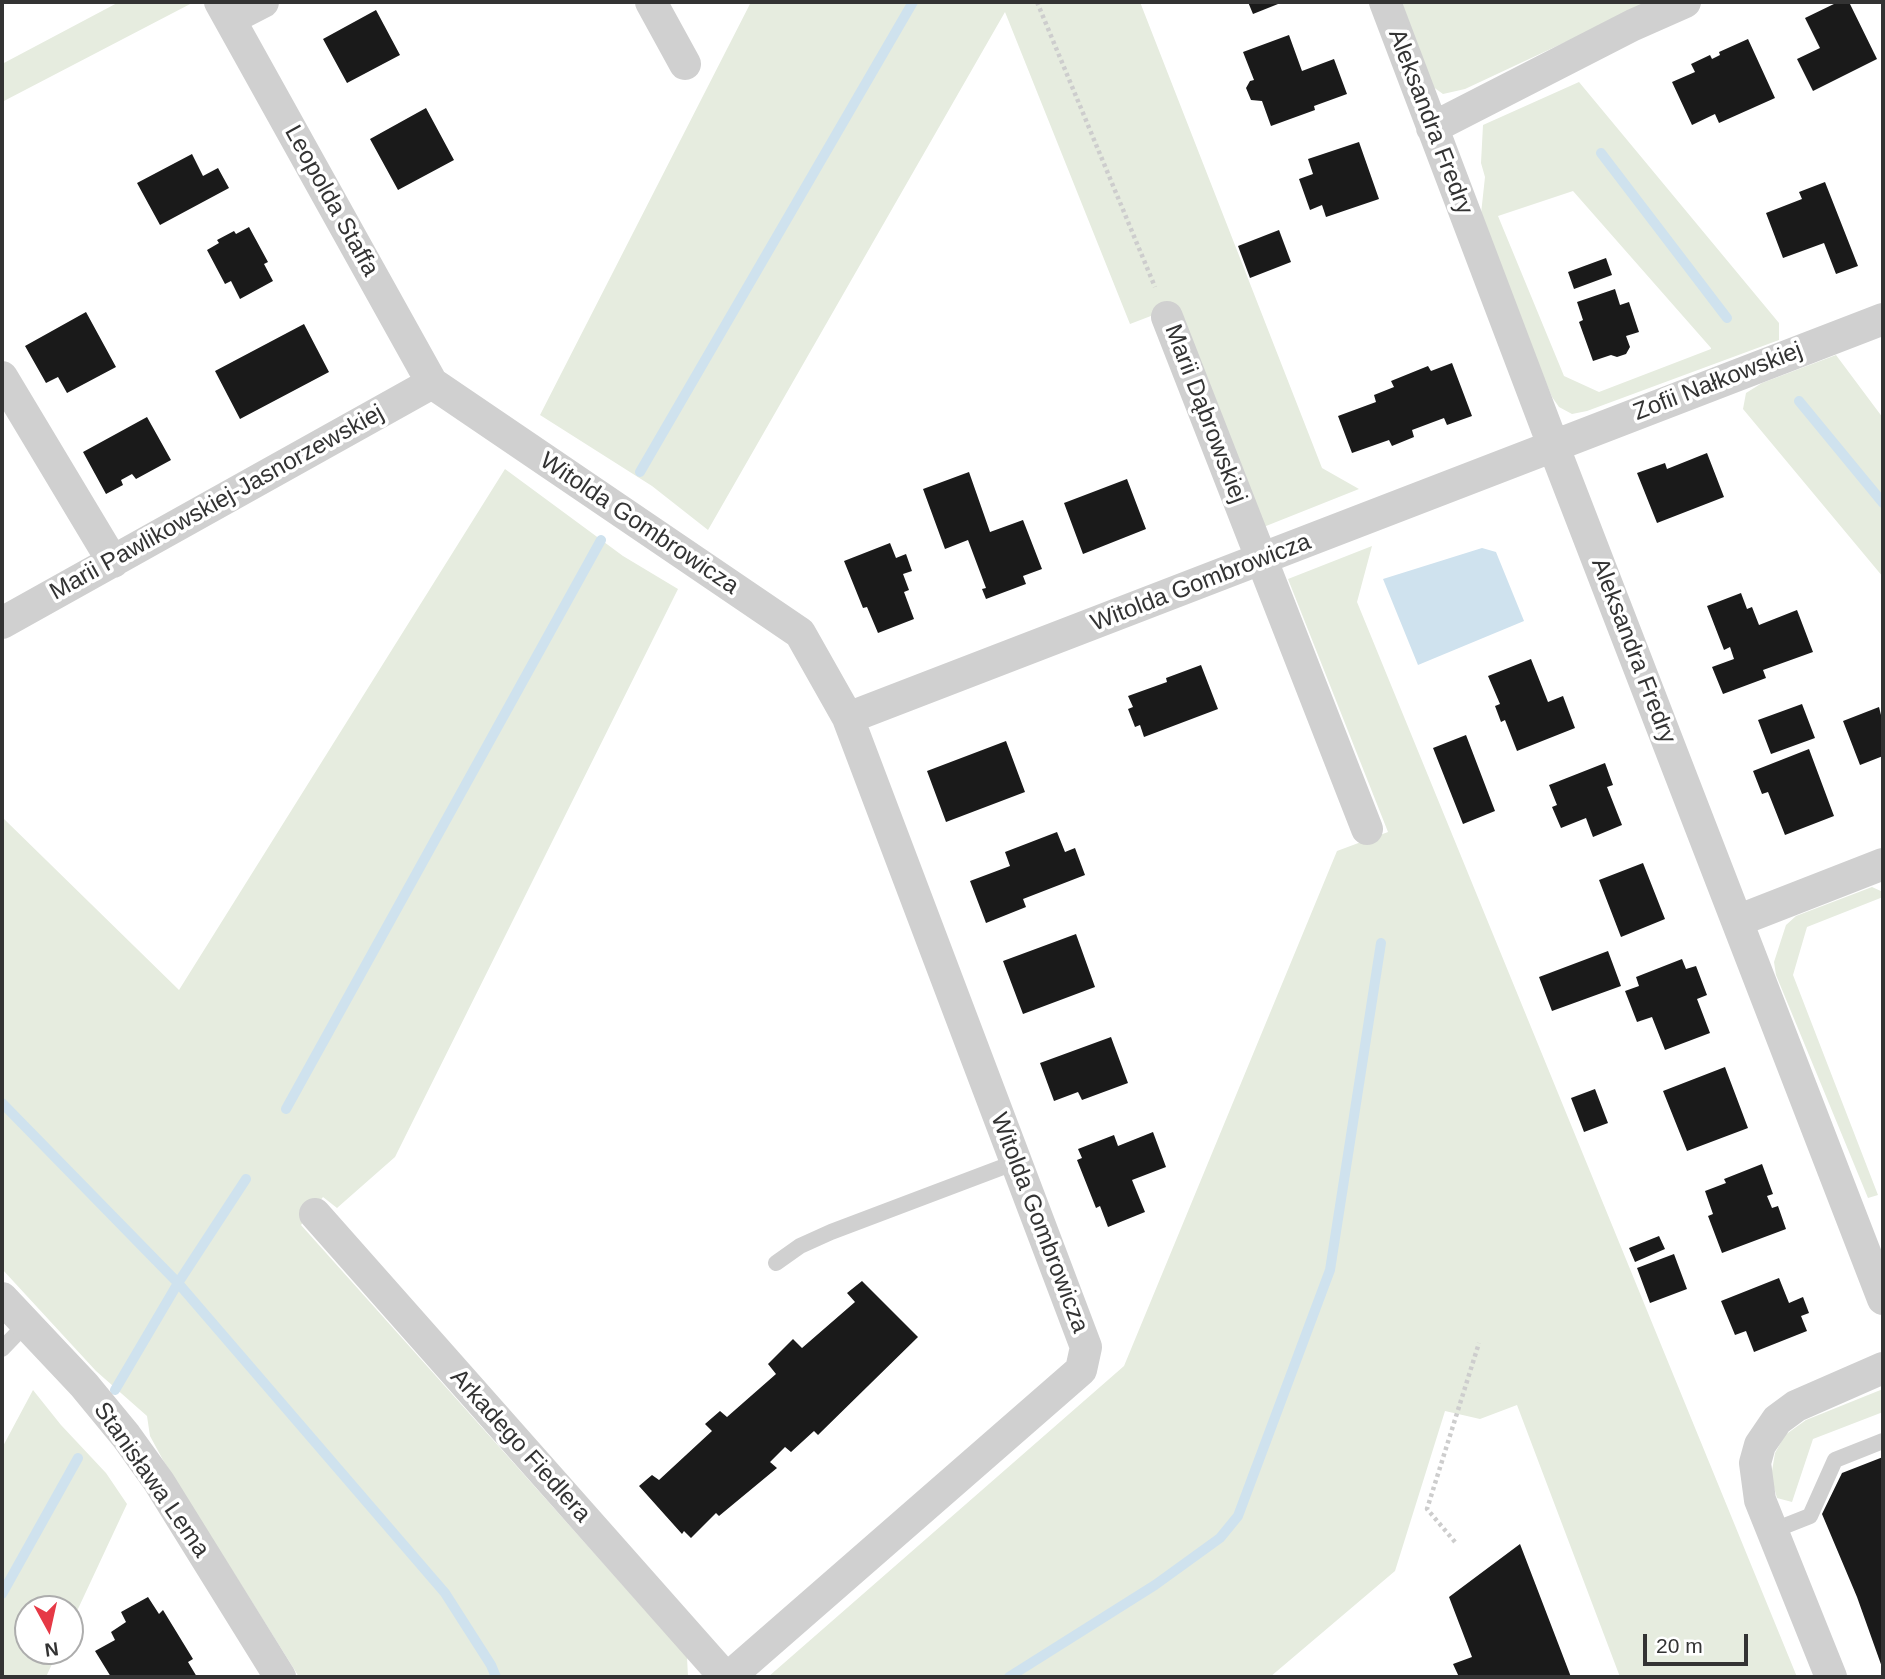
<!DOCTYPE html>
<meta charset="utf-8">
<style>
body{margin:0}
#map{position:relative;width:1885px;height:1679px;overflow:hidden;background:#fff;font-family:Helvetica,sans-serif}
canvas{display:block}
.frame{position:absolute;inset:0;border:4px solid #333;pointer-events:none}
.north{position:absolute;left:14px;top:1595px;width:70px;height:70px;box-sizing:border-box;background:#fff;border:2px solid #adadad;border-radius:50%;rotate:172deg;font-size:19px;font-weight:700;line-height:28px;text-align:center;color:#333}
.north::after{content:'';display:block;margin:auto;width:24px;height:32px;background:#e63946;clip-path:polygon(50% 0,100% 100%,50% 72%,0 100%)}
.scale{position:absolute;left:1643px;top:1634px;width:105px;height:32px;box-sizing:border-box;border:4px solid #333;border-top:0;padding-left:9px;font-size:21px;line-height:24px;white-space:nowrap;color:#333;-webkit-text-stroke:5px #fff;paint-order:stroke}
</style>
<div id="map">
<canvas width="1885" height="1679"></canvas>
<div class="frame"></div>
<div class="north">N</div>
<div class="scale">20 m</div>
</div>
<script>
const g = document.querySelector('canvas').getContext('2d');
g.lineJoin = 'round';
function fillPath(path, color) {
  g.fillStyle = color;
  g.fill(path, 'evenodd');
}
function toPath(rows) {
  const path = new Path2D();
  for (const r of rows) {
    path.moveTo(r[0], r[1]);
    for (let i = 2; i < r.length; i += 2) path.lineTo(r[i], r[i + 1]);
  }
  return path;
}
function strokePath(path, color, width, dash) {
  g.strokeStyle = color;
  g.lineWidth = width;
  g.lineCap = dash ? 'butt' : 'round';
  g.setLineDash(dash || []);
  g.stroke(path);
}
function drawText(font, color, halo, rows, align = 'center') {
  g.font = font + ' Helvetica,sans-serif';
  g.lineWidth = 7;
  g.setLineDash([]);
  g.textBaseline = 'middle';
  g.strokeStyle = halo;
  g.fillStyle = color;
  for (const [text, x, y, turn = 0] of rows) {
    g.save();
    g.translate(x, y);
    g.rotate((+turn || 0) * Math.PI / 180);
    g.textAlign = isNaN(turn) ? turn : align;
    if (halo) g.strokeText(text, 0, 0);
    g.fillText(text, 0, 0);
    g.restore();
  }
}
fillPath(toPath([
 [119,2,194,2,2,102,2,64],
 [751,2,1140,2,1322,468,1359,489,1261,528,1177,306,1130,324,1005,12,708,530,652,486,540,415],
 [1401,2,1651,2,1465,89,1443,94,1429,84],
 [1579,82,1779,323,1779,340,1587,411,1572,414,1559,407,1552,397,1480,223,1485,177,1481,163,1483,125],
 [1573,191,1711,348,1711,349,1599,392,1564,376,1498,216],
 [1836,355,1883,418,1883,577,1743,409,1746,393,1762,383],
 [505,469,623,556,678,589,395,1157,337,1208,323,1197,301,1225,687,1657,688,1677,299,1677,163,1460,150,1436,147,1416,96,1371,2,1269,2,817,179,990],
 [1372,546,1357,602,1797,1677,1620,1677,1517,1405,1480,1419,1445,1411,1395,1571,1270,1677,768,1677,1124,1366,1337,851,1388,832,1288,579],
 [1872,887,1883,892,1883,897,1807,927,1793,975,1878,1195,1868,1198,1776,975,1774,962,1786,925,1796,916],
 [1883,1389,1883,1412,1813,1439,1792,1502,1777,1498,1771,1477,1775,1453,1785,1435,1806,1420],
 [33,1390,61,1425,106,1473,127,1504,70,1626,70,1609,28,1609,28,1651,58,1651,46,1677,2,1677,2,1448]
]), '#e6ecdf');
fillPath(toPath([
 [1482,548,1496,552,1524,621,1418,665,1383,579]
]), '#cfe2ee');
strokePath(toPath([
 [1601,153,1727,318],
 [1799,401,1883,503],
 [640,472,913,2],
 [2,1103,178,1283,445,1593,491,1665,496,1677],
 [286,1109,601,540],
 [115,1390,178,1283,246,1179],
 [2,1594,78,1458],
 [1009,1677,1155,1585,1220,1538,1238,1516,1330,1270,1381,943]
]), '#cfe2ee', 10);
fillPath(toPath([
 [1248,2,1283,2,1253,14],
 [1838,2,1849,2,1877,59,1813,91,1797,59,1820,48,1805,18],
 [376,10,400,55,347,83,323,39],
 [1289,35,1302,71,1334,59,1347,94,1314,106,1315,110,1271,126,1262,101,1251,100,1246,88,1250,81,1254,80,1243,52],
 [1748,39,1775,98,1719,123,1715,114,1692,125,1672,82,1695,72,1691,64,1710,55,1712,59,1720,55,1719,52],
 [426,108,454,160,398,190,370,139],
 [1359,142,1379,199,1326,217,1322,205,1310,210,1299,179,1313,174,1308,159],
 [192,154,203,176,218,168,229,188,160,225,137,183],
 [1825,182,1858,266,1836,274,1824,243,1783,258,1766,213,1802,199,1799,192],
 [249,227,268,262,264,264,273,281,240,299,231,281,225,284,207,250,219,243,217,240,234,231,236,234],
 [1279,230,1291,262,1250,278,1238,246],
 [1606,258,1612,275,1574,289,1568,272],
 [1615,289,1620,305,1629,302,1639,332,1626,336,1630,347,1626,354,1617,357,1611,355,1593,361,1579,322,1583,320,1577,302],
 [86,312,116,367,67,393,58,377,46,383,25,346],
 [304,324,329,372,240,419,215,371],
 [1452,363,1472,416,1447,425,1444,418,1412,430,1414,437,1392,446,1389,440,1352,453,1338,416,1376,402,1374,395,1394,387,1391,381,1428,366,1431,371],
 [147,417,171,460,136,479,132,474,121,480,123,485,106,494,83,452],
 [1707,453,1724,497,1657,523,1637,473,1665,463,1667,469],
 [969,472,990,532,1023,520,1042,569,1023,576,1026,584,986,599,982,589,986,588,968,540,945,549,923,489],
 [1127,479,1146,529,1083,554,1064,503],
 [890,543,896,558,906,554,912,571,903,574,909,590,904,592,914,619,878,633,867,607,863,608,844,561],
 [1741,593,1747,609,1752,607,1759,625,1797,610,1813,652,1763,670,1766,678,1723,694,1712,667,1734,659,1730,647,1724,650,1707,606],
 [1531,659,1548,702,1563,696,1575,728,1517,751,1505,720,1501,722,1495,706,1500,704,1488,676],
 [1201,665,1218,709,1144,737,1140,725,1135,727,1128,709,1133,707,1128,696,1167,682,1166,678],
 [1802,704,1815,738,1771,754,1758,720],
 [1879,707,1881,715,1883,715,1883,756,1860,765,1843,721],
 [1466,735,1495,811,1463,824,1433,748],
 [1006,741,1025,792,946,822,927,771],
 [1809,749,1834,816,1785,835,1768,792,1762,794,1753,771],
 [1605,763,1613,785,1607,787,1622,825,1593,837,1586,818,1561,828,1552,807,1557,805,1549,785],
 [1057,832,1065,852,1075,848,1085,875,1023,899,1026,907,986,923,970,881,1010,866,1005,852],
 [1643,863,1665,919,1621,937,1599,880],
 [1076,934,1095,987,1023,1014,1003,961],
 [1608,951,1621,986,1552,1011,1539,977],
 [1682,959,1686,969,1696,966,1707,995,1697,999,1710,1033,1665,1050,1652,1017,1637,1022,1625,991,1639,986,1636,977],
 [1111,1037,1128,1083,1082,1100,1078,1092,1054,1101,1040,1063],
 [1725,1067,1748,1128,1687,1151,1663,1091],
 [1595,1089,1608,1123,1584,1132,1571,1098],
 [1153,1132,1166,1167,1132,1180,1145,1212,1108,1227,1100,1206,1096,1208,1077,1160,1082,1158,1078,1149,1114,1135,1118,1146],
 [1762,1164,1773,1194,1767,1196,1772,1208,1778,1206,1786,1229,1722,1253,1708,1216,1713,1214,1705,1191,1726,1183,1724,1179],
 [1659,1236,1665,1249,1635,1262,1629,1248],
 [1674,1254,1687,1289,1650,1303,1637,1268],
 [1779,1278,1789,1303,1803,1297,1809,1313,1801,1316,1807,1331,1754,1352,1746,1331,1735,1335,1721,1301],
 [862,1281,918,1337,818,1435,814,1431,791,1452,785,1447,770,1462,777,1468,719,1516,716,1513,691,1538,684,1531,682,1534,639,1486,652,1475,659,1480,712,1431,705,1424,720,1411,727,1417,776,1374,768,1364,793,1339,802,1348,855,1302,847,1293],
 [1883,1457,1883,1670,1857,1597,1822,1514,1842,1473],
 [1520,1544,1571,1677,1459,1677,1453,1664,1472,1657,1449,1597],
 [148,1597,159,1614,163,1610,193,1659,188,1662,197,1677,111,1677,95,1651,115,1640,111,1632,126,1622,121,1612]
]), '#1a1a1a');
strokePath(toPath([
 [1037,2,1155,287],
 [1455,1542,1427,1509,1479,1343]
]), '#cdcdcd', 4.5, [3.5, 3.5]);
strokePath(toPath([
 [776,1263,800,1246,831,1232,1016,1162],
 [2,1349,26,1324],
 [1772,1531,1810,1516,1835,1460,1883,1441]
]), '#d0d0d0', 16);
strokePath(toPath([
 [220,2,432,383,800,633,848,718,1086,1347,1081,1370,729,1677],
 [651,2,685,64],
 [1385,2,1553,445,1883,1299],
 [230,19,263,2],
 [1432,128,1633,25,1685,2],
 [1167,317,1367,829],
 [2,377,113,562],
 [2,623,432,383],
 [848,718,1883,319],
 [1737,921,1883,864],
 [315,1214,725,1677],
 [2,1298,84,1385,126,1436,159,1482,280,1677],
 [1831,1677,1760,1500,1755,1463,1760,1445,1777,1420,1796,1406,1883,1368]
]), '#d0d0d0', 32);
drawText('24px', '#333', '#fff', [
 ["Aleksandra Fredry",1430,122,69],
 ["Leopolda Staffa",331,201,61],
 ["Zofii Nałkowskiej",1718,382,-21],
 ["Marii Dąbrowskiej",1205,414,69],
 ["Marii Pawlikowskiej-Jasnorzewskiej",217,503,-29],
 ["Witolda Gombrowicza",639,524,34],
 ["Witolda Gombrowicza",1201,583,-21],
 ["Aleksandra Fredry",1633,651,69],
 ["Witolda Gombrowicza",1039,1223,69],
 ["Arkadego Fiedlera",520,1446,48],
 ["Stanisława Lema",151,1480,55]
]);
</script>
